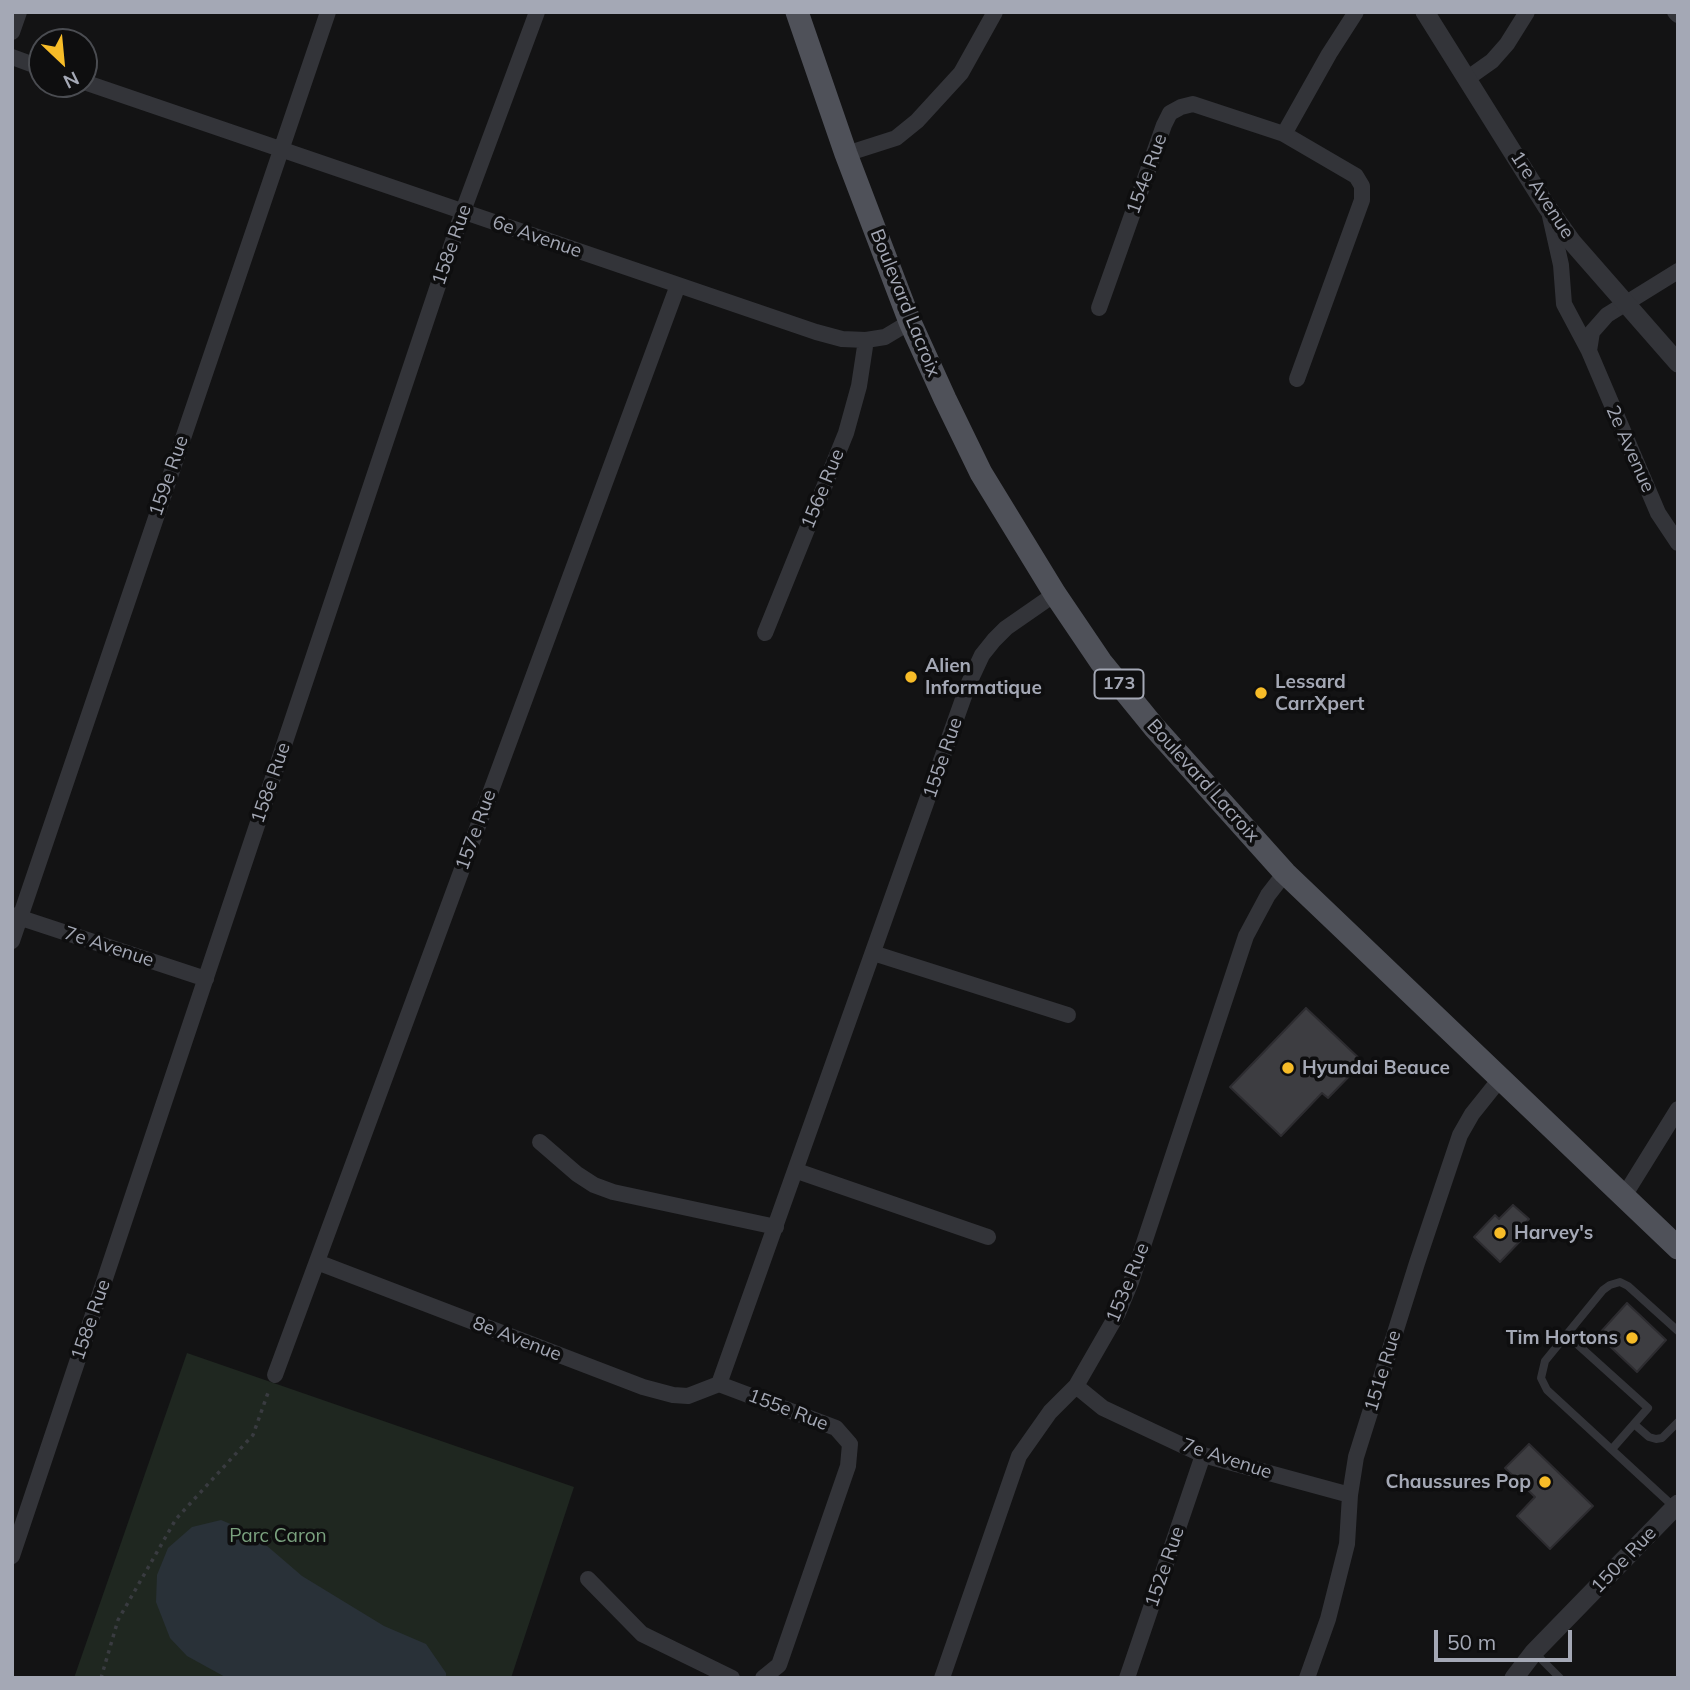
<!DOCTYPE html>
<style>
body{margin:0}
#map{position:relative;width:1690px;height:1690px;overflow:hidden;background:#131314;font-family:Mulish,sans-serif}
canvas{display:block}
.frame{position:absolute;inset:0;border:14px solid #a4a8b5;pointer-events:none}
.north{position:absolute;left:28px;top:28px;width:70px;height:70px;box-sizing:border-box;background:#0e0e0f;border:2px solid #4a4c51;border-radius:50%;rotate:154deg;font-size:19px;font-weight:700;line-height:28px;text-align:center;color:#a4a8b5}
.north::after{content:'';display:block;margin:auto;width:24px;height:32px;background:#f7bc28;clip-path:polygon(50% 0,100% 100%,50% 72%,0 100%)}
.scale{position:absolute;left:1434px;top:1630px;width:138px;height:32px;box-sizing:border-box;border:4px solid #a4a8b5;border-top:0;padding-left:9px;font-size:21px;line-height:24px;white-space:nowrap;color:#a4a8b5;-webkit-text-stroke:5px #0e0e0f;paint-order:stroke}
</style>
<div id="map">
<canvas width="1690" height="1690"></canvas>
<div class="frame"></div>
<div class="north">N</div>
<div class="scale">50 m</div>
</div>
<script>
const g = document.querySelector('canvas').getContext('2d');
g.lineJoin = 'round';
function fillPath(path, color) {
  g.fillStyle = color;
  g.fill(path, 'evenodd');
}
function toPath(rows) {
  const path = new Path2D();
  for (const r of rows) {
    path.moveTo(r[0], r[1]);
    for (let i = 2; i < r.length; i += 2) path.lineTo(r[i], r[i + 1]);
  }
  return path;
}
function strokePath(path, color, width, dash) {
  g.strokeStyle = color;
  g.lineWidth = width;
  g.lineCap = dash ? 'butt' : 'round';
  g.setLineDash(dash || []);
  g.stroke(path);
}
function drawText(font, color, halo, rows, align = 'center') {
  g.font = font + ' Mulish,sans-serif';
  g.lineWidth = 7;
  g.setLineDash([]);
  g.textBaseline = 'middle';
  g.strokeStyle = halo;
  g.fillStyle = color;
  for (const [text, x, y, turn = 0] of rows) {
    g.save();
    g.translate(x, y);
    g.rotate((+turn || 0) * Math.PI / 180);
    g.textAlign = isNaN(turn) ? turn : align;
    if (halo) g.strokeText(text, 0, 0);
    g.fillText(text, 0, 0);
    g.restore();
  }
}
fillPath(toPath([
 [187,1353,574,1487,511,1678,74,1678]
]), '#1f2720');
fillPath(toPath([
 [221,1520,252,1533,302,1576,384,1626,426,1644,446,1673,446,1678,227,1678,187,1656,170,1638,156,1602,157,1575,168,1548,192,1527]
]), '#293138');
const building = toPath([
 [1306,1008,1363,1062,1328,1098,1322,1093,1281,1136,1230,1087,1306,1008],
 [1513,1205,1529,1219,1519,1230,1525,1236,1500,1262,1474,1237,1495,1215,1499,1219,1513,1205],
 [1627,1303,1666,1340,1637,1372,1598,1335,1627,1303],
 [1529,1444,1593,1506,1550,1549,1517,1516,1535,1497,1505,1468,1529,1444]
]);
fillPath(building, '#3d3d41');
strokePath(building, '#2d2c30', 2);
strokePath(toPath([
 [101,1678,118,1620,176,1519,253,1435,269,1390]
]), '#393b40', 3.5, [3.5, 5]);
strokePath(toPath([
 [1567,1335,1648,1408,1612,1449],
 [1634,1424,1649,1437,1656,1439,1662,1438,1678,1422],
 [1673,1506,1547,1390,1541,1378,1545,1361,1603,1290,1610,1285,1620,1282,1628,1286,1678,1331],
 [1535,1653,1560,1678]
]), '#333439', 8);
strokePath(toPath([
 [1675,12,1678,15],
 [12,32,19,12],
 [12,57,42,68],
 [1468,78,1492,61,1507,44,1527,12],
 [84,82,816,332,842,339,866,340,885,337,910,322],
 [1284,134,1329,54,1356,12],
 [846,154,896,138,917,121,961,73,995,12],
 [1550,216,1561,265,1564,304,1589,351],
 [1678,271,1607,315,1592,332,1589,351,1658,513,1678,543],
 [1099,308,1164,125,1170,113,1181,107,1193,104,1284,134,1356,176,1362,186,1362,200,1297,379],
 [765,633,846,433,859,386,866,340],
 [12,915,206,979],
 [12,941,328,12],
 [873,953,1068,1015],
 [540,1142,577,1174,594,1185,613,1192,776,1227],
 [797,1171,988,1237],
 [1624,1196,1678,1109],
 [317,1262,643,1387,673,1395,688,1396,719,1384],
 [275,1375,678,285],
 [719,1384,968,685,982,655,994,640,1006,628,1055,594],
 [719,1384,836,1428,850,1444,848,1466,779,1665,763,1678],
 [1076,1386,1103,1408,1203,1455,1350,1495],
 [12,1556,463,211,537,12],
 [588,1579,642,1634,732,1678],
 [942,1678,1019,1456,1050,1412,1076,1386,1118,1313,1131,1282,1246,936,1268,895,1285,873],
 [1127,1678,1203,1455],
 [1307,1678,1328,1619,1347,1544,1350,1495,1356,1457,1417,1263,1460,1135,1472,1114,1500,1079]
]), '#333439', 16);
strokePath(toPath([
 [1425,12,1547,207,1572,242,1678,363],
 [1514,1678,1534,1652,1678,1504]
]), '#333439', 19);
strokePath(toPath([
 [797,12,846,154,910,322,945,399,981,473,1055,594,1101,662,1154,727,1285,873,1678,1248]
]), '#4f5159', 23);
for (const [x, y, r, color] of [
 [911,677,7,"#f7bc28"],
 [1261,693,7,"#f7bc28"],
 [1288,1068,7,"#f7bc28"],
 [1500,1233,7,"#f7bc28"],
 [1632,1338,7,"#f7bc28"],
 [1545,1482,7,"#f7bc28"]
]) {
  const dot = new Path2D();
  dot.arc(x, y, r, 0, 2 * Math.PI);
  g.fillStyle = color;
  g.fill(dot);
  strokePath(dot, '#0e0e0f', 2.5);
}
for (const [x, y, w] of [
 [1119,684,49]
]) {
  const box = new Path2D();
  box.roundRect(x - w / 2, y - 14.5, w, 29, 5);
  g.fillStyle = '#0e0e0f';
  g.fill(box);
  strokePath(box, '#a4a8b5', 2);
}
drawText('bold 18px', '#a4a8b5', null, [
 ["173",1119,684]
]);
drawText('19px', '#a4a8b5', '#0e0e0f', [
 ["154e Rue",1147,174,-70],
 ["1re Avenue",1542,195,57],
 ["6e Avenue",537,237,19],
 ["158e Rue",452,245,-71],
 ["Boulevard Lacroix",905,303,68],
 ["2e Avenue",1630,449,66],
 ["159e Rue",169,476,-71],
 ["156e Rue",823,489,-68],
 ["155e Rue",943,758,-71],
 ["Boulevard Lacroix",1203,781,48],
 ["158e Rue",271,783,-71],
 ["157e Rue",476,830,-70],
 ["7e Avenue",109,947,18],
 ["153e Rue",1128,1283,-68],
 ["158e Rue",91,1320,-71],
 ["8e Avenue",517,1339,21],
 ["151e Rue",1383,1371,-73],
 ["155e Rue",788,1410,21],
 ["7e Avenue",1227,1459,18],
 ["150e Rue",1624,1560,-46],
 ["152e Rue",1165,1567,-71]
]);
drawText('bold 19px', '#a4a8b5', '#0e0e0f', [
 ["Alien",925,666],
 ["Informatique",925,688],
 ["Lessard",1275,682],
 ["CarrXpert",1275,704],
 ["Hyundai Beauce",1302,1068],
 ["Harvey's",1514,1233],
 ["Tim Hortons",1618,1338,"right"],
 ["Chaussures Pop",1531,1482,"right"]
], 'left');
drawText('19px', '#7aa17e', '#0e0e0f', [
 ["Parc Caron",278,1536]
]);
</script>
